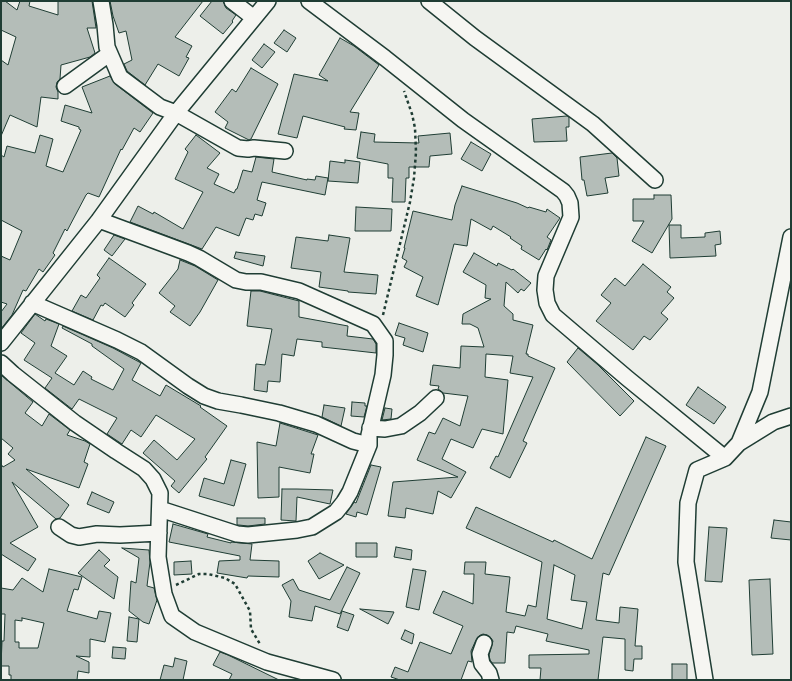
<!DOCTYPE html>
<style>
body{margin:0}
#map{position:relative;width:792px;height:681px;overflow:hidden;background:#edefea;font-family:Itim,sans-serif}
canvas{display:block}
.frame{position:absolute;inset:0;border:2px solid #1f3d34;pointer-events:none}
</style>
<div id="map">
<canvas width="792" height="681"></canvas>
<div class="frame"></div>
</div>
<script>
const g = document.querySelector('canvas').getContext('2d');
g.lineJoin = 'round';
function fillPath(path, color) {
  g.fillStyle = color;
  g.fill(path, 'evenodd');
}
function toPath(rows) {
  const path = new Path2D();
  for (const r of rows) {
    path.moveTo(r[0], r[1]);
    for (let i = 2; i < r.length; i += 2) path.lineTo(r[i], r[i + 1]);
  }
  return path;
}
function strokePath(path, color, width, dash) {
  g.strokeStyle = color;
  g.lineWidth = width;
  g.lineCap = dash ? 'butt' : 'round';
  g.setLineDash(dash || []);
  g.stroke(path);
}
const building = toPath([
 [1,1,5,1,17,10,20,1,30,1,29,6,58,15,58,1,92,1,96,28,87,28,95,53,90,57,61,65,60,79,57,82,56,87,58,92,58,99,41,97,37,127,10,115,1,136,1,60,8,65,16,37,1,30,1,1],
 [110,1,203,1,175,37,192,46,186,57,189,58,179,76,158,64,145,85,127,71,124,64,132,60,126,31,119,33,113,16,110,1],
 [212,1,223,1,226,8,236,15,232,21,233,22,223,34,200,16,212,1],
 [284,30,296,38,287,52,274,43,284,30],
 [340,38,354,46,379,65,350,112,359,113,356,130,344,129,345,127,303,116,297,138,278,134,294,74,328,81,319,75,340,38],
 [264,44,275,52,262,68,252,60,264,44],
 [251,68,278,84,251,139,249,140,225,128,228,122,215,112,232,89,236,92,251,68],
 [110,76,115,84,153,113,140,132,134,128,122,150,121,149,99,197,88,193,86,195,67,231,65,229,53,253,55,255,43,272,39,269,26,291,23,290,12,315,1,329,1,312,7,304,1,302,1,256,10,260,22,231,1,220,1,155,4,157,7,146,35,153,40,135,53,139,46,166,63,172,81,130,79,129,79,127,61,121,65,105,92,113,82,87,110,76],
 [567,116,569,117,569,127,566,127,567,141,534,142,532,119,567,116],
 [361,132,375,134,374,142,419,143,418,136,450,133,452,154,430,156,429,167,409,167,409,178,406,178,405,202,392,202,393,178,388,178,388,164,357,158,361,132],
 [196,135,220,153,207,168,219,174,214,184,234,193,236,189,237,189,243,170,252,172,256,157,274,159,272,172,307,180,307,179,315,180,316,176,328,178,325,195,262,182,257,200,266,203,262,216,255,214,253,220,246,218,239,236,216,227,202,249,130,222,138,206,153,214,154,212,183,229,203,192,175,179,188,152,185,149,196,135],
 [471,142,491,154,482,171,461,159,471,142],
 [612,153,617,158,619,176,605,178,608,193,587,196,584,180,582,180,580,157,612,153],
 [345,160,360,162,358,183,328,181,330,161,345,163,345,160],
 [462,186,517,203,528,208,529,207,546,212,547,209,560,218,547,237,551,240,547,250,546,249,539,260,521,249,522,246,510,238,511,237,493,226,491,230,471,219,467,246,454,244,438,305,416,296,423,277,404,267,407,261,402,258,405,248,404,248,413,211,452,220,455,205,462,186],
 [654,195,671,195,672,219,652,253,632,241,644,221,633,221,633,199,654,199,654,195],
 [356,207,392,209,391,231,355,231,356,207],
 [669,225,681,225,681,238,705,237,705,233,720,231,721,244,715,245,716,256,670,258,669,225],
 [114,235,125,239,112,256,104,250,114,235],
 [329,235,350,238,344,272,378,275,376,294,348,292,348,291,319,287,321,272,291,268,296,237,328,241,329,235],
 [236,252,265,256,263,266,234,258,236,252],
 [474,253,497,266,498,263,512,270,513,269,531,283,524,291,521,289,518,293,506,282,504,306,513,314,513,320,533,325,526,354,528,354,528,356,555,368,523,441,527,443,510,478,490,468,496,456,498,457,533,377,510,373,513,356,486,354,485,377,508,380,503,434,482,429,473,448,451,439,442,459,466,472,451,498,438,491,433,514,406,508,405,518,388,516,393,482,458,477,417,460,429,432,435,434,443,418,460,426,468,396,443,393,438,389,439,386,430,385,433,365,460,368,461,346,484,347,478,328,470,324,462,324,463,314,491,299,485,298,486,285,463,272,474,253],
 [109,258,146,284,132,303,134,305,125,317,105,303,103,306,101,305,93,320,72,311,81,295,86,298,100,278,97,275,109,258],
 [180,260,195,266,218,280,200,312,190,326,170,312,175,306,159,293,178,269,180,260],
 [643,264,671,287,667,292,674,298,661,313,668,319,650,340,644,336,633,350,596,321,611,303,601,295,615,278,625,286,643,264],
 [251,291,260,291,299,301,299,317,348,326,347,336,373,339,376,344,376,353,322,347,322,342,297,339,294,356,282,354,280,382,268,381,267,392,254,390,256,364,265,365,272,329,247,326,251,291],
 [35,314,45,321,46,319,59,324,51,346,67,356,55,373,74,385,83,371,92,377,91,379,113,390,124,369,92,346,92,344,62,328,63,326,113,348,141,363,132,380,160,396,166,385,201,406,200,407,227,426,205,457,207,459,179,493,171,486,175,481,143,453,154,440,177,460,195,439,156,415,141,437,131,430,122,444,107,434,117,418,79,399,72,409,45,388,52,378,24,360,35,343,21,333,35,314],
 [399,323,428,333,423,352,403,345,405,338,395,335,399,323],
 [578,348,598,365,634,401,620,416,567,362,578,348],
 [1,375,33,402,25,413,42,426,49,414,70,430,67,435,85,441,90,444,84,462,88,464,79,488,26,469,69,505,60,518,56,519,12,482,38,527,10,543,36,559,28,571,1,554,1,464,3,467,15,460,8,454,13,448,1,438,1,375],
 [698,387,726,407,714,424,686,405,698,387],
 [352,402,365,403,365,406,367,406,364,417,351,416,352,402],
 [324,405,345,408,341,426,322,417,324,405],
 [385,408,392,409,391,419,382,420,385,408],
 [280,423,318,435,311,454,314,454,310,473,279,467,279,497,258,498,257,442,276,446,280,423],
 [646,437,666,446,609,575,603,573,596,620,619,623,620,607,638,609,635,646,642,646,642,659,634,659,633,671,625,670,625,639,603,637,598,680,540,680,541,668,529,668,529,655,589,654,589,650,546,641,548,634,516,626,514,633,507,632,505,663,492,663,490,660,489,655,493,641,491,638,487,635,483,634,479,636,476,640,471,651,472,662,468,661,461,680,400,680,391,677,395,667,408,672,420,642,451,654,463,626,433,613,443,591,473,604,474,574,464,574,465,562,486,562,485,574,510,577,506,612,525,616,528,605,536,607,542,562,466,528,476,507,553,542,554,540,592,559,646,437],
 [554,565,575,575,571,600,587,602,582,629,547,619,554,565],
 [231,460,246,464,234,506,199,496,204,478,224,484,231,460],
 [371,465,381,467,367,515,357,512,356,517,346,514,354,502,356,503,371,465],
 [282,489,297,489,333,490,330,504,297,497,296,521,281,520,282,489],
 [92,492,114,502,109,513,87,504,92,492],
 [237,518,265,518,265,524,248,526,239,525,237,525,237,518],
 [774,520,791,522,791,540,771,538,774,520],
 [173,524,208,534,207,537,231,543,231,542,252,544,250,560,279,561,279,577,248,576,247,578,217,573,219,561,240,560,240,556,169,542,173,524],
 [709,527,727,528,722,582,705,581,709,527],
 [356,543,377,543,377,557,356,557,356,543],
 [396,547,412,550,411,560,394,557,396,547],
 [122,548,149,550,150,562,147,586,154,588,157,600,149,624,143,622,129,611,131,581,136,583,139,558,122,548],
 [99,550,110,560,104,566,118,577,114,599,78,573,99,550],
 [320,553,344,565,319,579,308,561,320,553],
 [191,561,192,574,174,575,174,562,191,561],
 [347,567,360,573,340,614,315,606,312,621,289,617,291,601,282,585,293,579,299,590,330,600,347,567],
 [49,569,82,577,78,590,74,589,67,611,97,619,99,611,111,613,105,642,90,639,90,657,76,656,89,662,89,673,78,671,77,680,11,680,11,675,9,675,9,666,1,666,2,641,4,641,5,614,1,614,1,588,13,590,22,578,43,592,49,569],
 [22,618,44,623,38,648,19,648,19,642,15,642,15,620,22,621,22,618],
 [413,569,426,571,419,610,406,607,413,569],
 [770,579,773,654,752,655,749,580,770,579],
 [360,609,394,612,388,624,360,609],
 [342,611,354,615,348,631,337,627,342,611],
 [129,617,139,619,137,642,127,641,129,617],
 [405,630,414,634,412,644,401,639,405,630],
 [113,647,126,648,125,659,112,658,113,647],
 [220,652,228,655,279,680,229,680,232,674,213,665,220,652],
 [175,658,187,661,183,680,160,680,164,665,173,667,175,658],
 [672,664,687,664,687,680,672,680,672,664]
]);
fillPath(building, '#b4bdb8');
strokePath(building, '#1f3d34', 1);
const minor = toPath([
 [101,1,105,25,107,47,120,77,160,107,176,113,238,148,248,149,254,148,285,151],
 [232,1,254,18],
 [309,1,385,58,463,120,563,191,567,196,570,203,571,217,546,276,545,290,547,303,553,315,627,378,725,458],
 [429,1,475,38,593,124,655,180],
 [65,86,109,54],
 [99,220,188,253,199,258,236,280,246,282,261,282,299,291,373,324,385,341,385,355,383,375,369,435,369,445,350,492,344,502,336,512,312,527,297,530,248,535,237,534,160,509],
 [32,303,117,340,141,352,188,386,204,396,218,401,241,405,279,413,316,424,353,441,369,445],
 [1,343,99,220,176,113,268,1],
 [1,363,13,374,75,423,116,451,144,469,153,479,160,493,158,557,164,594,172,616,195,632,267,662,333,680],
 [370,428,385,429,401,426,420,413,436,398],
 [739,443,773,422,791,416],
 [59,527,71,535,79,537,97,534,120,535,159,533],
 [484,643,480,654,482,664,489,673,491,680],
 [705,680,686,562,688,503,697,470,725,458,739,443,760,392,791,237]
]);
strokePath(minor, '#1f3d34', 18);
strokePath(toPath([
 [383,315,410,202,414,178,416,152,415,128,412,114,404,91],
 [176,585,199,574,208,574,225,578,235,584,250,611,251,629,260,644]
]), '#1f3d34', 2.5, [3, 3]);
strokePath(minor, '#f6f6f2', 15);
</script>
